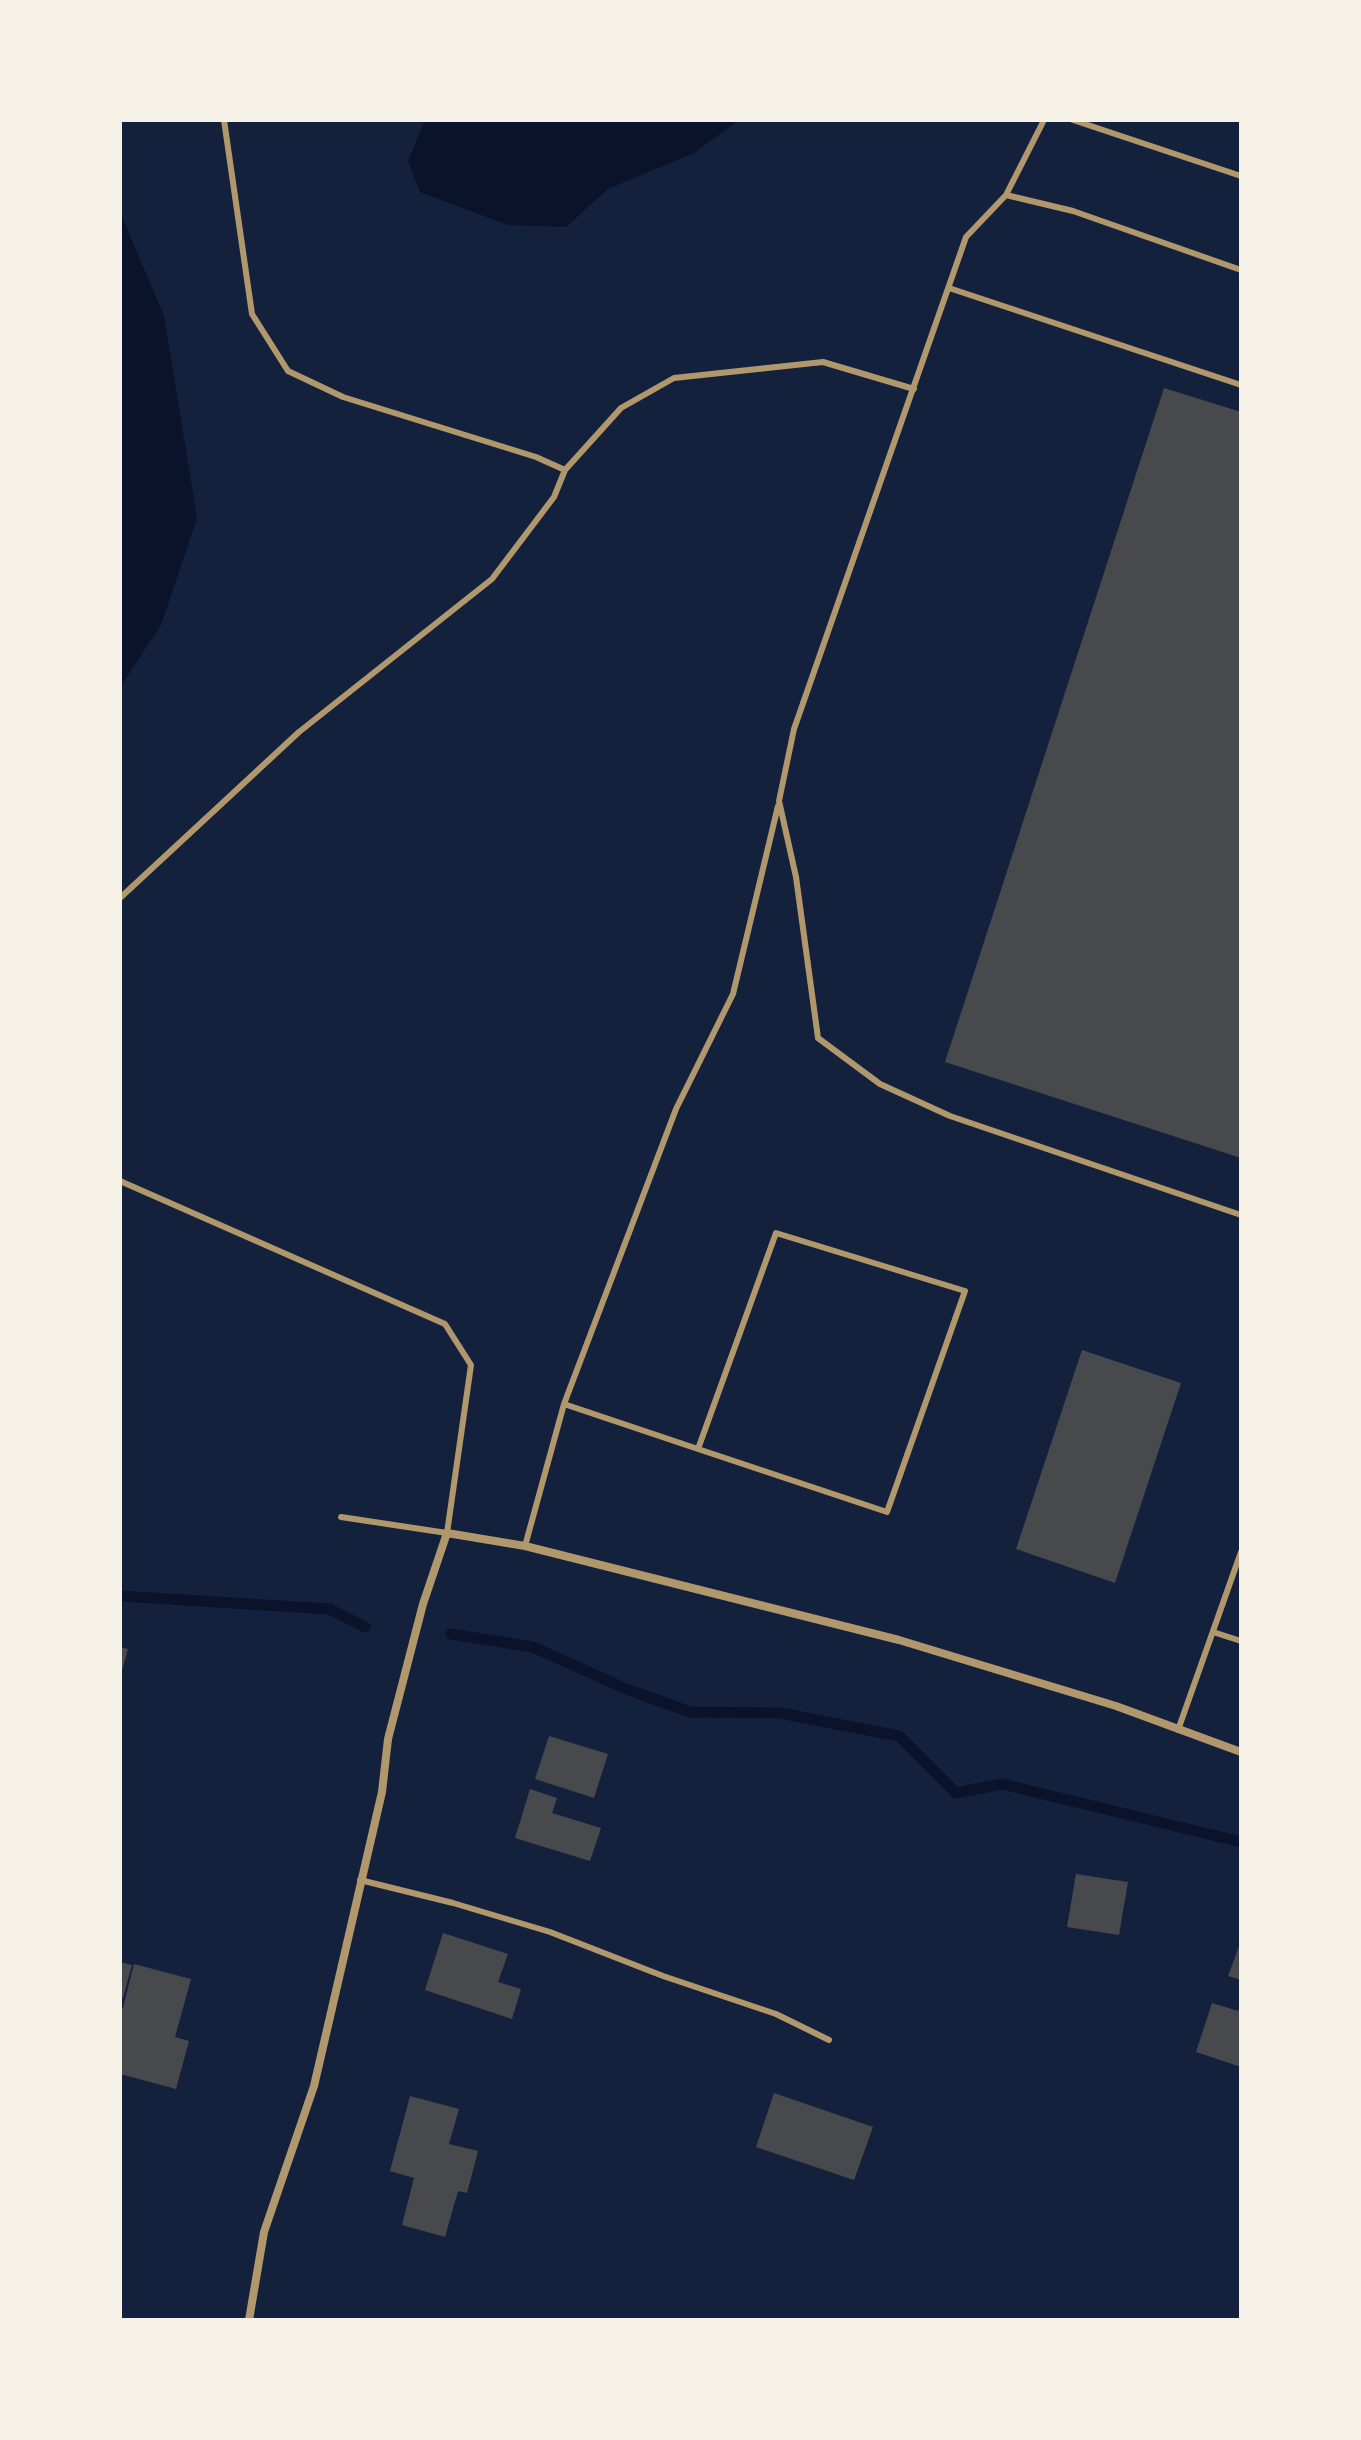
<!DOCTYPE html>
<style>
body{margin:0}
#map{position:relative;width:1361px;height:2440px;overflow:hidden;background:#14213d;font-family:Lato,sans-serif}
canvas{display:block}
.frame{position:absolute;inset:0;border:122px solid #f6f1e7;pointer-events:none}
</style>
<div id="map">
<canvas width="1361" height="2440"></canvas>
<div class="frame"></div>
</div>
<script>
const g = document.querySelector('canvas').getContext('2d');
g.lineJoin = 'round';
function fillPath(path, color) {
  g.fillStyle = color;
  g.fill(path, 'evenodd');
}
function toPath(rows) {
  const path = new Path2D();
  for (const r of rows) {
    path.moveTo(r[0], r[1]);
    for (let i = 2; i < r.length; i += 2) path.lineTo(r[i], r[i + 1]);
  }
  return path;
}
function strokePath(path, color, width, dash) {
  g.strokeStyle = color;
  g.lineWidth = width;
  g.lineCap = dash ? 'butt' : 'round';
  g.setLineDash(dash || []);
  g.stroke(path);
}
fillPath(toPath([
 [425,120,739,120,694,153,608,189,566,227,508,225,420,192,408,161],
 [120,212,164,316,197,518,161,625,120,687]
]), '#0b132b');
strokePath(toPath([
 [120,1596,329,1609,365,1627],
 [451,1634,533,1647,626,1689,690,1712,780,1713,899,1736,956,1793,1002,1784,1241,1842]
]), '#0b132b', 11);
fillPath(toPath([
 [1164,388,1241,412,1241,1158,945,1062],
 [1082,1350,1181,1383,1115,1583,1016,1549],
 [120,1647,128,1649,121,1674,120,1674],
 [549,1736,608,1754,594,1798,535,1779],
 [530,1789,557,1798,552,1813,601,1828,590,1861,515,1838],
 [1076,1874,1128,1882,1119,1935,1067,1927],
 [443,1933,508,1954,498,1982,521,1989,512,2019,425,1990],
 [1241,1941,1241,1980,1228,1976],
 [120,1962,132,1965,123,1998,120,1997],
 [134,1964,191,1979,175,2037,189,2041,176,2089,120,2074,120,2007,123,2008],
 [1212,2003,1238,2011,1241,2004,1241,2067,1196,2052],
 [774,2093,873,2127,854,2180,756,2147],
 [410,2096,459,2109,449,2144,478,2151,467,2193,458,2191,445,2237,402,2225,414,2178,390,2171]
]), '#48494c');
strokePath(toPath([
 [1073,120,1241,176],
 [1006,195,1044,120],
 [1241,270,1073,211,1006,195,966,237,794,729,779,801,796,877,818,1038,880,1084,950,1116,1241,1215],
 [949,288,1241,385],
 [565,470,621,408,674,378,823,362,914,389],
 [120,898,299,732,492,579,554,497,565,470,536,457,343,397,288,371,252,314,224,120],
 [120,1181,445,1324,471,1365,447,1533,341,1517],
 [564,1404,698,1449,887,1512,965,1291,776,1233,698,1449],
 [525,1546,564,1404,676,1109,733,994,778,806],
 [1213,1632,1241,1641],
 [1178,1730,1241,1552],
 [360,1880,453,1903,550,1932,663,1976,776,2014,829,2040]
]), '#b1986c', 6);
strokePath(toPath([
 [249,2320,264,2232,314,2086,382,1792,388,1739,423,1604,447,1533,525,1546,899,1640,1116,1706,1241,1752]
]), '#b1986c', 8);
</script>
